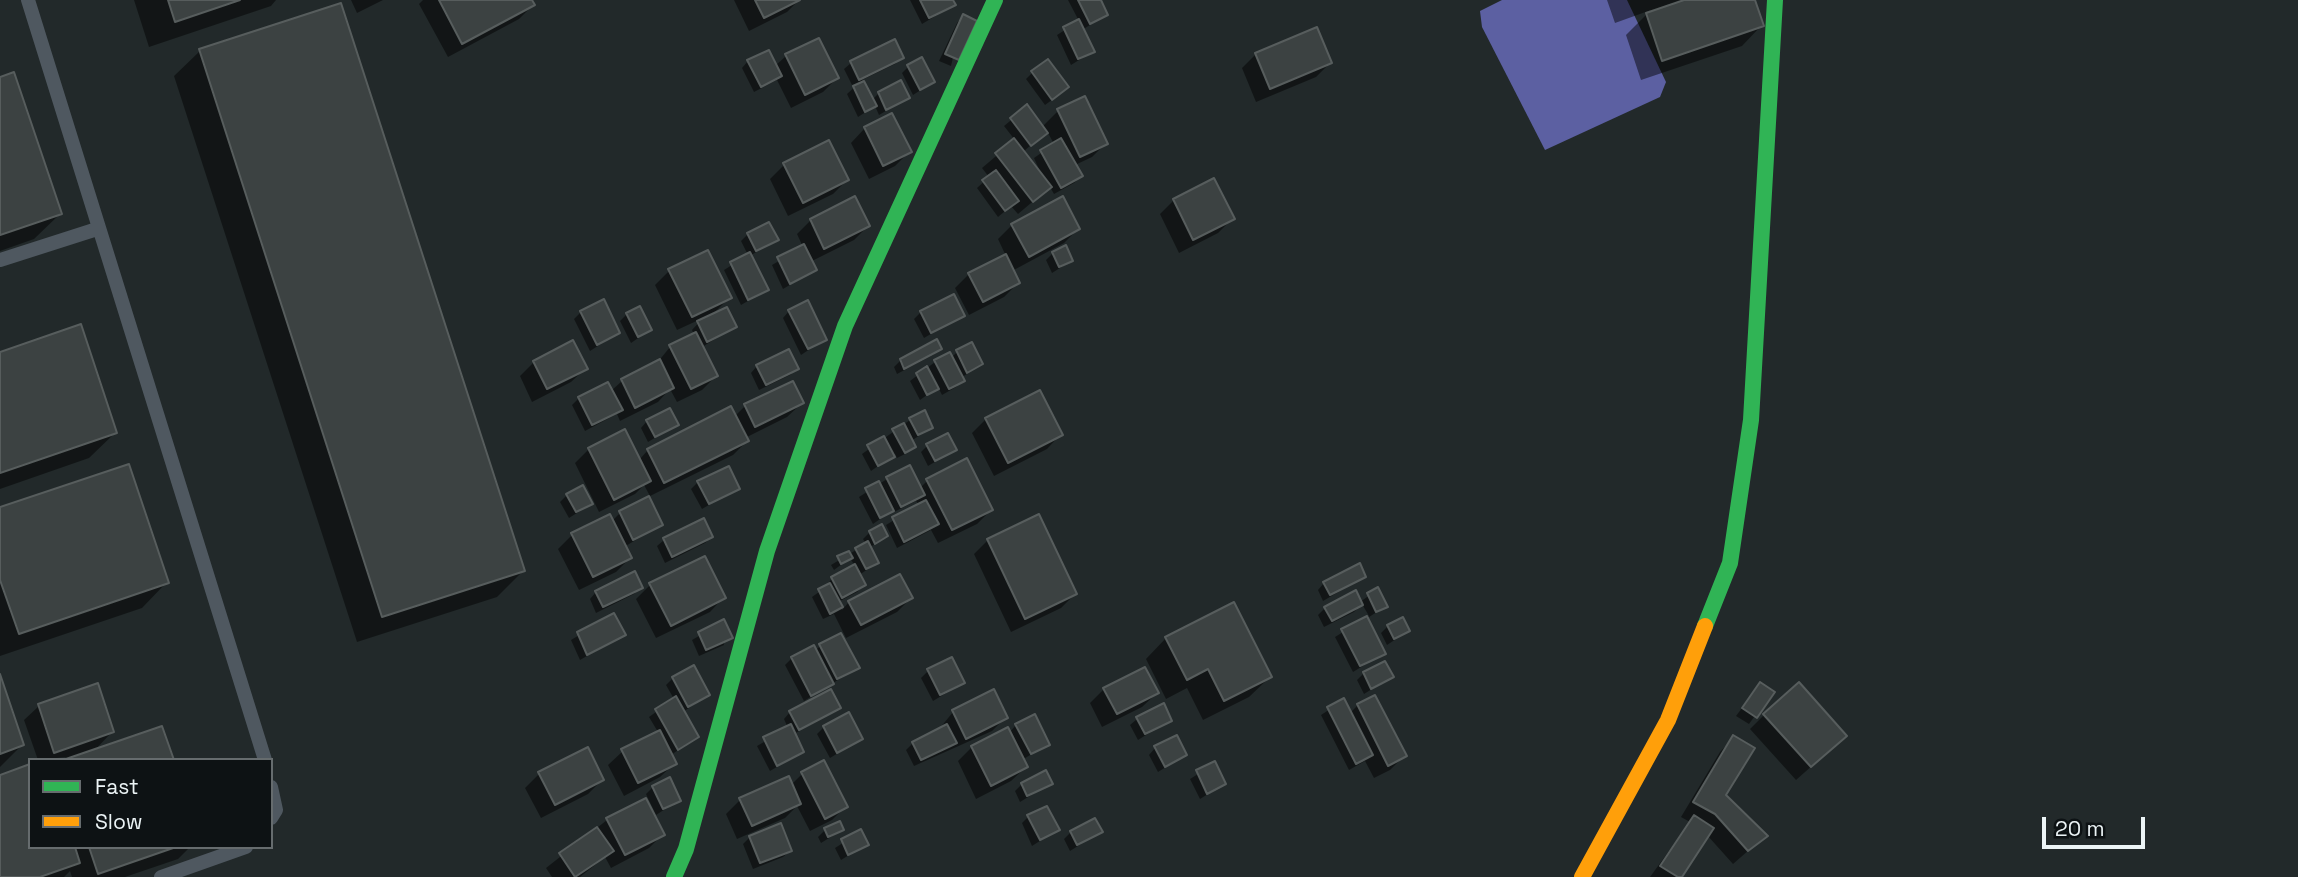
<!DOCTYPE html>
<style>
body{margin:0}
#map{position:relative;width:2298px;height:877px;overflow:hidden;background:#22292a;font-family:"Space Grotesk",sans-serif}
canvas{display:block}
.legend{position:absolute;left:28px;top:758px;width:245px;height:91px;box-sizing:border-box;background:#0d1214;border:2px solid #666c6e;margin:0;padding:9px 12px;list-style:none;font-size:21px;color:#ecf4f6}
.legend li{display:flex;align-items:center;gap:14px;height:35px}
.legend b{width:35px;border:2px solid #666c6e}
.scale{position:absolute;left:2042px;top:817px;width:103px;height:32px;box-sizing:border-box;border:4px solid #ecf4f6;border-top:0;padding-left:9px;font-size:21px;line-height:24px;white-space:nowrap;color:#ecf4f6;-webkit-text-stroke:5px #0d1214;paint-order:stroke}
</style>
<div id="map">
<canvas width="2298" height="877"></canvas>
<ul class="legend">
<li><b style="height:9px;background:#30b455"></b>Fast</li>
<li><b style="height:9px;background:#ff9f0a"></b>Slow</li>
</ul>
<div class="scale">20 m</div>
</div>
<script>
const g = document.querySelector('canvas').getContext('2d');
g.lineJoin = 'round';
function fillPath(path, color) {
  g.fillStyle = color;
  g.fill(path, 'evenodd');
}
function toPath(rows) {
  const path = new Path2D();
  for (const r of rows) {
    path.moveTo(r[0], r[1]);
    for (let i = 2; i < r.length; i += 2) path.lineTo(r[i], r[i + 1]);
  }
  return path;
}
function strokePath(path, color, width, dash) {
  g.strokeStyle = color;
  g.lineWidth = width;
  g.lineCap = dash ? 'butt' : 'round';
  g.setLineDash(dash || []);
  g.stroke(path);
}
fillPath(toPath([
 [1502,0,1627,0,1666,82,1660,97,1545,150,1482,27,1480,11]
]), '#5c60a2');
fillPath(toPath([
 [134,0,276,0,271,6,149,47],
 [351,0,383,0,357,13],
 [423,0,530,0,533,5,519,19,448,57,419,4],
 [734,0,799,0,787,12,749,31],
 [910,0,951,0,954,5,922,24],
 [1068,0,1099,0,1106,15,1082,30,1092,52,1071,65,1057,35,1079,21],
 [1607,0,1753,0,1762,25,1742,46,1641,80,1626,35,1651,10,1615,23],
 [963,16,951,66,939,61,957,23],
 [818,40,837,78,823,92,791,108,777,80,754,92,742,68,748,61,775,66,786,56],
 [200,51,523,571,497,597,357,642,174,76],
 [1256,54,1330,63,1316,77,1256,102,1242,68],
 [902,57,895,64,862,80,872,100,879,93,908,98,879,115,875,106,858,117,847,94,860,82,852,85,844,69,851,63],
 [909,66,933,82,913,95,902,73],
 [1032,73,1060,94,1045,105,1026,79],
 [0,79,60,214,34,239,0,251],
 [1027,107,1042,127,1058,111,1106,143,1092,157,1075,165,1081,176,1074,183,1054,194,1050,187,1018,214,1011,206,998,217,977,188,989,177,982,168,1015,140,1004,126],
 [1047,131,1054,144,1034,158,1043,178,1023,152],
 [865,128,909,152,895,166,869,179,851,143],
 [828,143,847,180,833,194,788,216,770,179,784,165],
 [1174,200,1233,218,1218,233,1179,253,1160,214],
 [811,220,868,226,854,240,810,262,815,270,783,289,772,265,803,247,797,234],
 [1012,225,1078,229,1064,243,1012,271,1018,283,1004,297,969,315,955,288,969,274,1006,256,998,239],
 [748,234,776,239,750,256,767,290,741,305,724,270,748,255,741,241],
 [1053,253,1071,261,1052,273,1046,260],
 [669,271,730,297,711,316,735,327,702,347,716,376,702,390,677,402,670,389,658,402,620,421,617,414,585,431,572,405,579,398,607,384,611,391,622,381,657,363,670,347,694,335,692,330,703,318,677,330,655,285],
 [789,311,825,339,801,355,783,318],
 [581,312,618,333,590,351,574,319],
 [921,312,963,315,924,338,914,319],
 [627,314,650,330,631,343,620,321],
 [940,349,933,355,897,374,894,367,901,360],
 [957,352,981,364,961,378,962,381,956,387,942,395,938,387,920,400,910,381,935,362,951,358],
 [0,354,115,433,89,458,0,489],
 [534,362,586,368,571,382,532,402,520,376],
 [757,366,797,368,790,375,759,390,751,373],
 [802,403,787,417,745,438,747,441,733,455,650,496,644,485,635,494,599,512,575,463,589,449,639,460,648,450,734,417,745,406],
 [986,419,1061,434,1047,449,994,476,972,433],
 [910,420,931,428,911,441,913,446,907,453,897,458,895,454,871,471,862,454],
 [647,421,676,425,648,442,641,428],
 [928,445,955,450,928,466,921,452],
 [887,479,919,489,927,481,991,510,977,524,938,543,931,530,897,548,886,525,919,505,916,501,894,512,893,510,873,524,859,497],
 [698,482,738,488,702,509,691,489],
 [567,495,591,504,569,518,560,502],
 [0,509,167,582,142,608,0,656],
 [620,513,661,525,624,547,630,558,616,572,579,590,558,549,572,535,612,521],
 [870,532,886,536,869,548,877,563,859,575,864,585,857,592,838,602,842,610,849,602,911,598,897,612,846,638,834,614,823,619,812,597,826,587,832,578,855,566,850,558,834,570,831,565,866,544,863,539],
 [711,537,705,543,665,563,657,546,664,540],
 [988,540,1075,594,1061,608,1011,632,974,554],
 [1364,577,1323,601,1318,590,1324,583],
 [650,585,724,597,710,612,656,638,636,599],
 [641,587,634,594,596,613,590,599,596,592],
 [1377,590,1386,606,1366,619,1384,653,1353,672,1335,637,1369,616,1362,604,1354,612,1324,627,1318,615,1325,608,1360,602],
 [613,615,623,635,580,660,571,640],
 [723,622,724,645,699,656,692,640],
 [1388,626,1408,631,1387,645,1381,633],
 [1166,638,1270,677,1249,697,1203,720,1187,688,1166,699,1146,659],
 [820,646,857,668,804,701,785,665,792,658,815,651],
 [928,671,963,683,933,701,921,678],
 [1364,673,1391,677,1364,694,1357,680],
 [673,678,708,695,683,712,697,737,671,755,675,763,660,777,624,796,608,765,623,751,658,732,649,717,674,699,666,685],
 [0,680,22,745,0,767],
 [1760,684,1772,692,1749,724,1736,716],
 [1104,689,1157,693,1142,707,1102,727,1090,703],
 [993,692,1006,717,992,731,914,766,906,750,913,743,940,728,953,712],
 [1344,700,1350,713,1358,705,1404,756,1390,770,1374,778,1365,761,1349,770,1321,715],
 [39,706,112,732,93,752,172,760,64,760,66,757,38,760,24,720],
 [839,708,794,734,802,752,770,771,757,746,788,728,784,719,790,712],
 [1764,715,1831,749,1796,780,1750,729],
 [1137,719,1170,720,1138,740,1130,725],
 [1016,725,1048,744,1022,760,1026,767,1011,781,976,799,958,761,972,747,1009,733],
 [824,727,861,739,830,758,817,734],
 [1734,737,1724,795,1765,836,1733,864,1707,835,1680,877,1650,877,1690,822,1681,817,1720,752],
 [1155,748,1185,755,1158,772,1149,755],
 [1214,764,1224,784,1200,799,1190,779],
 [539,774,602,780,588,794,541,818,525,788],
 [802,774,846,806,832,820,810,831,797,806,785,818,737,839,726,814,740,800,791,785],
 [0,776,30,847,190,847,178,859,125,877,72,877,70,871,64,877,0,877],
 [1051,783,1020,802,1015,791,1022,784],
 [653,787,679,800,656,815,646,794],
 [1028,817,1057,830,1032,846,1022,823],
 [607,820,663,834,649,848,611,868,605,857,580,877,552,877,546,868],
 [825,830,842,830,821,843,818,837],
 [860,832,867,844,841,860,835,848],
 [1071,832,1100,832,1070,851,1064,839],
 [750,837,790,851,783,857,753,869,743,844]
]), '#0007');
const building = toPath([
 [168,0,240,0,175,22,168,0],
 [439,0,532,0,535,5,462,44,439,0],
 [755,0,800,0,764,18,755,0],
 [920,0,953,0,956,5,929,18,920,0],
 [1078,0,1101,0,1108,15,1090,24,1078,0],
 [1684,0,1755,0,1764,26,1662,61,1646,13,1684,0],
 [341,3,525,571,382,617,199,49,341,3],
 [963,14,977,21,959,60,945,54,963,14],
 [1079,19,1095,52,1078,59,1063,27,1079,19],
 [1317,27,1332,63,1270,89,1255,53,1317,27],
 [819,38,839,78,805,95,785,54,819,38],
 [895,39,904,58,859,80,850,61,895,39],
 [769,50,782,76,761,87,747,60,769,50],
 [922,57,935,82,920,90,907,65,922,57],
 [1048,59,1069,87,1052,100,1031,71,1048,59],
 [14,72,62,214,0,235,0,77,14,72],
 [901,80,910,98,886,110,878,92,901,80],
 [864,81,877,106,865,112,853,86,864,81],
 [1085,96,1108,144,1080,157,1057,109,1085,96],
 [1027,104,1048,133,1031,146,1010,118,1027,104],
 [892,113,912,152,883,166,864,127,892,113],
 [1014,138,1052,187,1033,202,995,153,1014,138],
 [1061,138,1083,176,1061,188,1040,150,1061,138],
 [829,140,849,180,803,203,783,163,829,140],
 [996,170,1019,201,1005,211,982,180,996,170],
 [1214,178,1235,219,1193,240,1173,199,1214,178],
 [855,196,870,226,824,249,810,219,855,196],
 [1063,196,1080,229,1029,257,1011,224,1063,196],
 [769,222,779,240,756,251,747,233,769,222],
 [804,244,817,270,790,284,777,257,804,244],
 [1066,245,1073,261,1059,267,1052,252,1066,245],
 [708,250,732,298,692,317,668,269,708,250],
 [750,252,769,290,748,300,730,262,750,252],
 [1006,254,1020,283,983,302,968,273,1006,254],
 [954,294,965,316,931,333,920,311,954,294],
 [604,299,620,333,597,345,580,311,604,299],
 [808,300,827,340,808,349,788,310,808,300],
 [640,306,652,330,638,337,626,313,640,306],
 [727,307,737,327,707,342,697,321,727,307],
 [81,324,117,433,0,473,0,352,81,324],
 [696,332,718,376,691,389,669,345,696,332],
 [937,339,942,349,904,369,900,359,937,339],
 [573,340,588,369,547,389,533,361,573,340],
 [972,342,983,364,967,373,956,350,972,342],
 [789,349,799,369,766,385,756,365,789,349],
 [950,352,965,381,949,389,934,360,950,352],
 [660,359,674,388,635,408,621,379,660,359],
 [927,366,939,389,927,395,916,373,927,366],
 [793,381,804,403,755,427,744,404,793,381],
 [608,382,623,410,592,425,578,397,608,382],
 [1040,390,1063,435,1008,463,985,418,1040,390],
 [731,406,749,441,664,483,647,449,731,406],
 [670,408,679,425,655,437,646,420,670,408],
 [925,410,933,428,918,435,909,418,925,410],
 [904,423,916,447,905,453,892,429,904,423],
 [625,429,651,481,614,500,588,448,625,429],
 [948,433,957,450,935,461,926,444,948,433],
 [884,436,895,457,878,466,867,445,884,436],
 [967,458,993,510,952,530,926,479,967,458],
 [129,464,169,583,19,634,0,580,0,507,129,464],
 [910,465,925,495,901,507,886,477,910,465],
 [729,466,740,489,709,504,697,481,729,466],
 [879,481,894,511,880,518,865,488,879,481],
 [583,485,593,504,576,512,566,494,583,485],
 [649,496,663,525,633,540,619,511,649,496],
 [926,500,939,524,904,542,892,517,926,500],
 [610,514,632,558,593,577,571,533,610,514],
 [1039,514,1077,594,1025,619,987,539,1039,514],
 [704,518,713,537,672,557,663,538,704,518],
 [882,524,888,536,875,544,869,531,882,524],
 [868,541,879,563,866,569,855,548,868,541],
 [849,551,853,558,841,564,837,556,849,551],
 [705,556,726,598,671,626,649,583,705,556],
 [1360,563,1366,577,1330,595,1323,582,1360,563],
 [855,564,866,585,842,598,831,577,855,564],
 [635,571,643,588,603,607,595,591,635,571],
 [900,574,913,598,861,625,848,601,900,574],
 [830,583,843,607,830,614,818,589,830,583],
 [1378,587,1388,607,1376,612,1367,593,1378,587],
 [1356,590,1363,605,1332,621,1324,607,1356,590],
 [1234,602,1272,677,1224,701,1208,669,1187,680,1165,637,1234,602],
 [614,613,626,635,587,655,577,632,614,613],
 [1367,616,1386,654,1360,666,1341,629,1367,616],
 [1403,617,1410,631,1394,639,1387,625,1403,617],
 [724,619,733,638,706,650,698,632,724,619],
 [841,633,860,668,837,679,819,644,841,633],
 [814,645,834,684,811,696,791,657,814,645],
 [952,657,965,683,940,695,927,669,952,657],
 [1385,661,1394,677,1371,689,1363,672,1385,661],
 [694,665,710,695,688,707,672,677,694,665],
 [1145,667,1159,693,1117,714,1103,688,1145,667],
 [0,674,24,745,0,754,0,674],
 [1760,682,1775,692,1757,718,1742,708,1760,682],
 [1799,682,1847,736,1811,767,1763,714,1799,682],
 [98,683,114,732,54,753,38,704,98,683],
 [831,689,841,708,799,730,789,711,831,689],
 [994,689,1008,718,966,739,952,710,994,689],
 [1375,695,1407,756,1388,766,1357,704,1375,695],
 [676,696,699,737,678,750,655,709,676,696],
 [1344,698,1373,755,1356,764,1327,707,1344,698],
 [1164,703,1172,721,1145,734,1136,717,1164,703],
 [849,712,863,739,837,753,823,726,849,712],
 [1035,714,1050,745,1031,754,1015,724,1035,714],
 [791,724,804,752,777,766,763,737,791,724],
 [947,724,957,743,921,760,912,742,947,724],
 [162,726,174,760,63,760,162,726],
 [1008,727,1028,767,991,786,971,746,1008,727],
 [660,730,677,764,638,783,621,749,660,730],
 [1177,735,1187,755,1165,767,1154,746,1177,735],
 [1733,735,1755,748,1726,795,1768,836,1748,851,1715,814,1693,802,1733,735],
 [588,747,604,780,555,805,538,772,588,747],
 [824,760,848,807,825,819,801,772,824,760],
 [1215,761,1226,784,1207,794,1196,770,1215,761],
 [30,764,30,847,75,847,80,863,40,877,0,877,0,775,30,764],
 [1046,770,1053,784,1027,796,1021,783,1046,770],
 [789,776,801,804,752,826,739,798,789,776],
 [670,777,681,801,663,809,652,786,670,777],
 [646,798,665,835,625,855,606,818,646,798],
 [1047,806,1060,830,1040,840,1027,815,1047,806],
 [1694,815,1714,828,1682,877,1678,877,1660,866,1694,815],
 [1095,818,1103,832,1077,845,1070,831,1095,818],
 [840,821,844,830,828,837,824,828,840,821],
 [781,823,792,851,760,863,749,836,781,823],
 [597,827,614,851,575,877,559,853,597,827],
 [861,829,869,845,848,855,841,839,861,829],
 [89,847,176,847,98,874,89,847]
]);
fillPath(building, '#3c4242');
strokePath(building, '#575d5d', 2);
strokePath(toPath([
 [28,0,265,760],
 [0,260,97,229],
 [271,787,276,810,271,818],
 [161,877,246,847]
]), '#4f5860', 14);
strokePath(toPath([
 [1705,626,1730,563,1751,420,1775,0],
 [674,877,686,849,767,551,845,326,995,0]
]), '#30b455', 16);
strokePath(toPath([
 [1582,877,1668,720,1705,626]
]), '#ff9f0a', 16);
</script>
